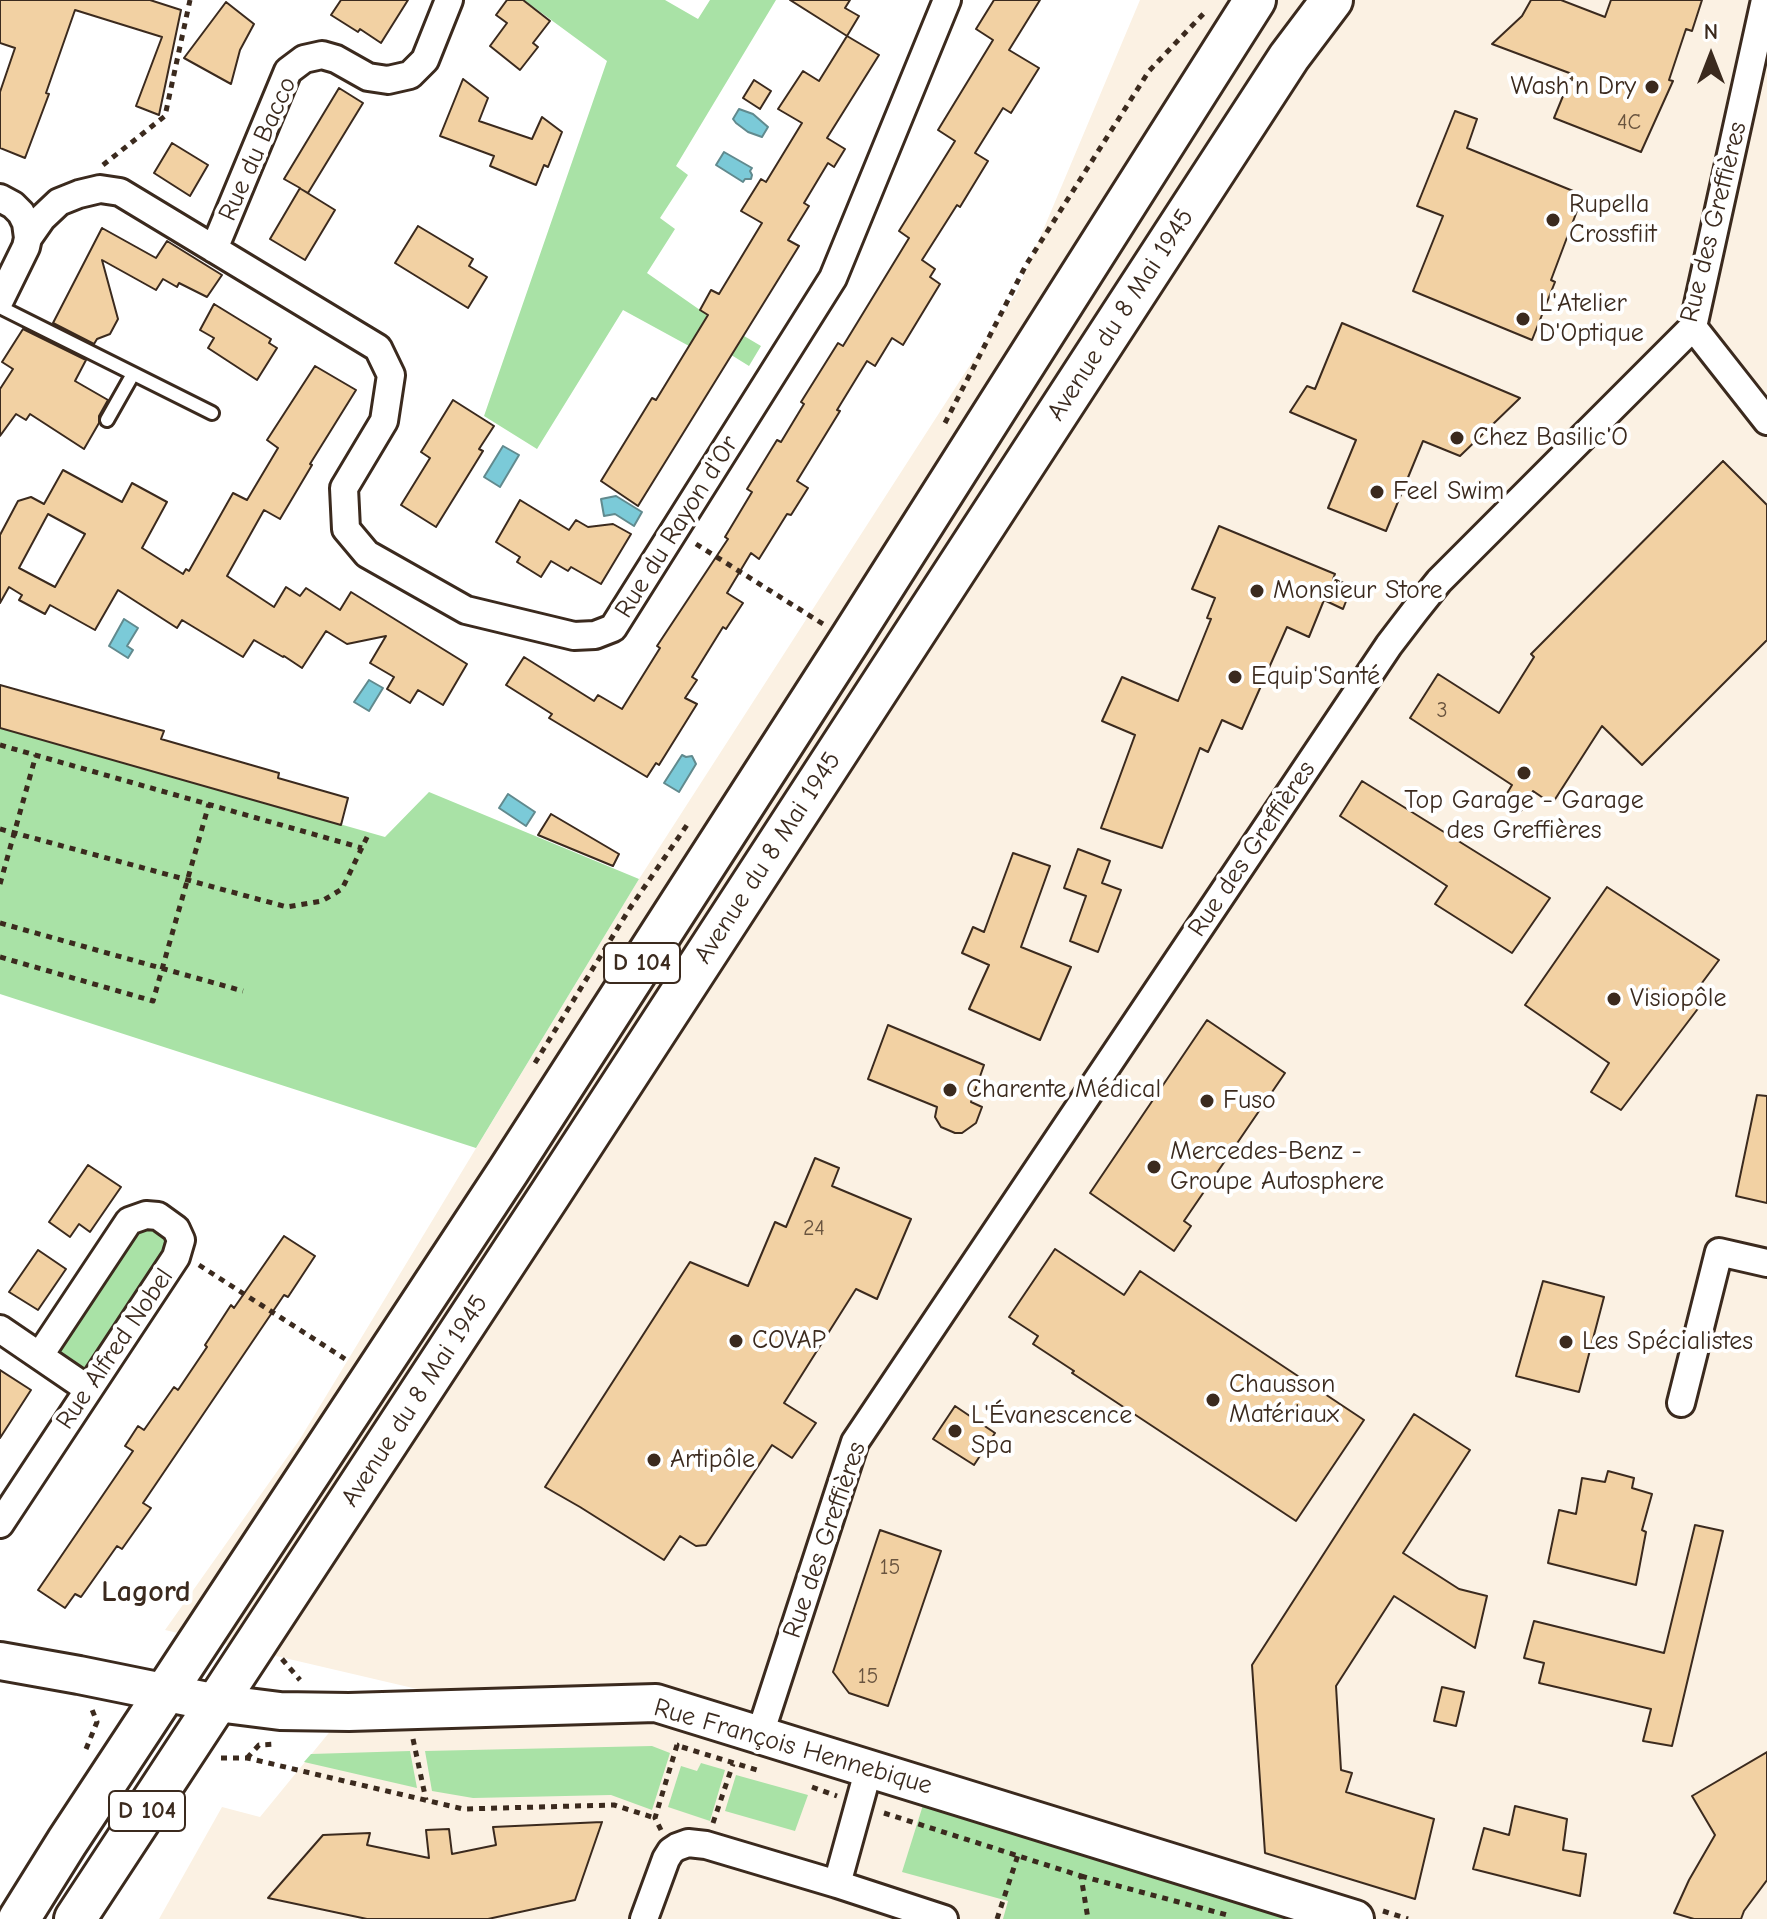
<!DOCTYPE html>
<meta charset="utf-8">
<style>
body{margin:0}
#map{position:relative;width:1767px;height:1919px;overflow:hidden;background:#fff;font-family:"Comic Neue",sans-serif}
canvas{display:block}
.north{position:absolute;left:1671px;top:16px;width:80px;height:80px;-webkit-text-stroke:6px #fff;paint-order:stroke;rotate:0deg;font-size:22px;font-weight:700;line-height:32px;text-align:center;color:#3b2a1e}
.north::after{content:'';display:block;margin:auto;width:28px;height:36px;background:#3b2a1e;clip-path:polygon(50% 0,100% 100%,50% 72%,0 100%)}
</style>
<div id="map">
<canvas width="1767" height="1919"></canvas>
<div class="north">N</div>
</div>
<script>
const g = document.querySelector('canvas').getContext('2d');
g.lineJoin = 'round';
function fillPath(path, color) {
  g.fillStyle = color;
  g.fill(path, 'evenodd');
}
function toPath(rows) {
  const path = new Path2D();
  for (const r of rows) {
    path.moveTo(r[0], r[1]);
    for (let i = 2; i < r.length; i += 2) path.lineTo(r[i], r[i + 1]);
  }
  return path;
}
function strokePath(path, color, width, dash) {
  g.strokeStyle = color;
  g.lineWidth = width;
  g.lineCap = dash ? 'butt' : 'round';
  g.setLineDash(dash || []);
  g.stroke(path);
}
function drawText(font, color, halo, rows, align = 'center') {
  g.font = font + ' "Comic Neue",sans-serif';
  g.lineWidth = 8;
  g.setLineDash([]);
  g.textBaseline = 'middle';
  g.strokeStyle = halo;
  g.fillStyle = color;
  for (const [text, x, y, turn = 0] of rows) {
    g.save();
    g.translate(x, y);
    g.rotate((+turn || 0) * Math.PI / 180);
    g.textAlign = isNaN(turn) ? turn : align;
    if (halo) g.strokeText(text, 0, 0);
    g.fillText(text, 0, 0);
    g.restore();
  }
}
fillPath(toPath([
 [1140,0,1767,0,1767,1919,159,1919,222,1807,260,1817,332,1729,494,1707,165,1630,300,1439,639,879,1017,292]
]), '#fbf1e3');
fillPath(toPath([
 [524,0,665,0,698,19,710,0,776,0,676,166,688,175,660,218,675,229,647,273,700,310,761,346,749,366,720,348,689,346,623,310,537,449,484,416,607,61],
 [0,727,385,837,429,792,639,879,476,1148,0,994],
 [129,1221,176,1229,88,1389,40,1355],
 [652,1746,670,1753,652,1810,611,1795,473,1798,432,1791,425,1751],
 [410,1751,417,1788,304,1762,311,1754],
 [701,1763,725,1770,710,1821,668,1807,681,1766,697,1771],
 [736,1775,808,1795,795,1831,725,1811],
 [923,1805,1297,1919,1003,1919,1008,1901,902,1872]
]), '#a9e2a6');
const water = toPath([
 [739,109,753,114,768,127,762,137,748,132,736,123,733,119,739,109],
 [724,152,752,168,750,171,752,175,751,179,745,179,743,182,716,165,724,152],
 [503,446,519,455,500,487,484,477,503,446],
 [616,496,642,512,634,526,615,514,604,516,601,499,616,496],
 [124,619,138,628,127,646,133,650,128,658,109,646,124,619],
 [369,680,383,688,369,711,354,702,369,680],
 [682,755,686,757,692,756,696,764,679,792,664,783,682,755],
 [508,794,535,812,526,826,499,808,508,794]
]);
fillPath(water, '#7bcad8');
strokePath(water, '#618a8e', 2);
const building = toPath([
 [0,0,150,0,181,10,159,115,136,106,162,37,75,10,46,93,49,94,25,158,0,148,0,92,15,48,0,43,0,0],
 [341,0,408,0,381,43,360,29,358,32,331,15,341,0],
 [507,0,523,0,550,21,533,43,538,47,520,70,490,46,507,23,496,15,507,0],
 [790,0,850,0,845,8,859,16,847,36,790,0],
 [994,0,1040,0,1009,50,1039,68,1011,113,1003,108,975,153,988,161,960,207,957,205,922,260,935,269,930,277,940,284,903,345,892,338,875,366,867,361,837,410,840,411,797,481,808,488,791,515,787,514,759,559,751,553,727,593,743,603,726,629,723,627,692,677,697,680,685,698,697,704,659,765,656,763,647,777,549,718,552,714,506,685,524,657,594,701,598,695,622,709,660,648,657,646,728,539,725,537,752,492,747,489,777,440,781,442,804,404,801,402,838,343,843,346,909,238,899,231,955,141,938,130,993,40,976,29,994,0],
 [1531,0,1561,0,1605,17,1611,0,1702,0,1692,31,1686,29,1669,80,1673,81,1641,152,1554,118,1572,74,1492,44,1522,16,1531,0],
 [226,2,254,24,240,50,231,84,184,58,226,2],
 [847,36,879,55,827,138,845,149,834,167,828,163,804,203,809,206,788,240,799,246,638,506,601,481,652,398,656,400,708,315,700,310,711,290,719,294,762,223,741,211,761,179,766,182,802,123,778,109,803,71,819,81,847,36],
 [463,79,488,98,479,121,532,139,542,117,562,132,548,167,544,165,536,185,490,166,494,156,440,136,463,79],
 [754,80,771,91,760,109,743,98,754,80],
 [339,88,363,103,308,193,301,189,335,210,305,260,270,239,300,188,284,179,339,88],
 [1455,111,1477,119,1467,148,1583,195,1551,280,1555,282,1532,340,1413,291,1443,216,1417,206,1455,111],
 [172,143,208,165,190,196,154,173,172,143],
 [418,226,473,259,469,266,487,277,468,308,395,263,418,226],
 [102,228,156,258,167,241,222,275,207,297,179,283,177,287,163,279,156,290,102,260,118,319,110,334,97,339,94,344,53,323,102,228],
 [214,304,271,339,269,343,277,348,257,380,208,348,214,338,200,330,214,304],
 [1342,323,1520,398,1460,456,1423,441,1386,531,1328,508,1356,440,1290,412,1307,386,1315,389,1342,323],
 [23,329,86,360,75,381,108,400,99,416,99,423,84,449,30,414,26,420,16,414,0,436,0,389,13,369,2,362,23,329],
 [315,366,356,390,310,464,312,465,280,519,264,510,227,576,274,607,286,587,300,596,306,588,340,610,351,592,467,664,443,705,418,690,410,703,387,689,394,677,370,663,386,636,347,644,326,631,302,668,284,656,283,657,254,640,243,657,182,620,177,628,118,590,95,630,50,605,45,614,19,600,22,595,9,587,0,603,0,535,18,501,31,497,44,504,63,470,122,502,132,483,167,502,142,548,183,574,186,569,189,571,233,493,247,500,278,448,267,440,315,366],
 [48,514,85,534,55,587,19,568,48,514],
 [453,400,494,426,479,449,483,451,436,527,401,505,430,458,421,452,453,400],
 [1723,461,1767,505,1767,640,1642,765,1602,726,1552,804,1533,791,1521,811,1503,800,1512,785,1410,718,1438,674,1499,713,1534,657,1531,654,1723,461],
 [520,500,569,530,576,520,588,527,613,524,631,534,601,584,571,567,568,571,551,561,541,577,517,562,520,557,496,542,520,500],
 [1219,526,1335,574,1333,579,1352,586,1343,609,1324,600,1309,637,1287,627,1242,729,1222,720,1208,752,1200,748,1162,848,1101,828,1135,735,1102,721,1122,677,1178,701,1211,619,1207,618,1215,598,1192,589,1219,526],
 [0,685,164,731,161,739,279,773,278,778,348,798,341,825,0,728,0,685],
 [1362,781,1550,898,1512,953,1435,904,1447,886,1340,816,1362,781],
 [551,814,619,854,613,866,538,835,551,814],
 [1078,849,1110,861,1102,883,1121,890,1098,952,1070,941,1086,896,1064,888,1078,849],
 [1013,853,1050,866,1021,947,1071,967,1040,1040,969,1009,989,965,962,953,973,927,984,932,1013,853],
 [1607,887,1719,960,1693,995,1703,1002,1621,1110,1591,1092,1609,1063,1525,1005,1607,887],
 [1207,1020,1285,1073,1184,1221,1191,1226,1174,1251,1090,1193,1207,1020],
 [888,1025,984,1065,971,1102,982,1107,976,1123,962,1133,955,1133,941,1127,935,1117,937,1107,868,1079,888,1025],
 [1757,1095,1767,1096,1767,1203,1736,1196,1757,1095],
 [815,1158,839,1168,832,1186,911,1219,877,1299,856,1289,784,1403,816,1423,792,1458,772,1445,706,1545,696,1546,680,1536,664,1560,580,1507,545,1487,690,1262,748,1286,775,1222,786,1227,815,1158],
 [88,1165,121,1187,90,1232,79,1224,70,1237,49,1222,88,1165],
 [284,1236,315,1256,288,1297,284,1295,143,1503,151,1508,122,1549,117,1546,81,1597,75,1594,65,1608,38,1590,133,1451,125,1446,138,1426,144,1430,174,1387,178,1390,207,1347,205,1345,231,1305,234,1308,284,1236],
 [1055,1249,1124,1295,1140,1271,1364,1420,1296,1521,1072,1373,1074,1371,1033,1344,1038,1336,1009,1317,1055,1249],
 [38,1250,66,1269,38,1310,9,1292,38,1250],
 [1543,1281,1604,1297,1579,1392,1516,1376,1543,1281],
 [0,1370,31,1390,0,1438,0,1370],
 [955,1406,995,1433,974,1465,933,1439,955,1406],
 [1414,1414,1470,1450,1403,1553,1459,1589,1487,1596,1475,1648,1394,1596,1336,1686,1341,1770,1352,1773,1346,1792,1434,1819,1415,1899,1265,1853,1252,1665,1414,1414],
 [1608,1471,1634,1478,1632,1488,1652,1494,1642,1530,1646,1532,1636,1585,1548,1563,1559,1510,1576,1514,1582,1478,1605,1482,1608,1471],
 [1695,1525,1723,1531,1672,1746,1643,1741,1651,1709,1539,1683,1544,1663,1524,1658,1534,1621,1664,1653,1695,1525],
 [880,1530,941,1551,888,1706,849,1693,833,1672,880,1530],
 [1442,1687,1464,1692,1456,1726,1434,1721,1442,1687],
 [1767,1752,1767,1880,1744,1911,1741,1919,1694,1919,1674,1913,1689,1880,1715,1835,1692,1796,1767,1752],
 [1515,1806,1567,1819,1563,1850,1586,1854,1580,1896,1473,1869,1484,1828,1509,1835,1515,1806],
 [602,1822,575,1900,488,1919,367,1919,268,1898,323,1835,370,1833,367,1845,429,1858,426,1830,449,1829,452,1854,496,1845,493,1827,602,1822]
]);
fillPath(building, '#f2d1a3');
strokePath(building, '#3b2a1e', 2);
const lane = toPath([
 [0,307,212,413],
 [107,420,133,374]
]);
const street = toPath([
 [0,198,13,205,21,213,26,223,28,238,26,247,0,300],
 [28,238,42,218,59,202,79,194,100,189,120,192,378,348,391,375,384,421,344,488,346,529,367,554,466,610,574,636,595,635,613,628,833,278,947,0],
 [214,249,288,71,304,59,322,55,336,59,368,77,388,80,410,75,425,60,449,0],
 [1693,327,1767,421],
 [0,1329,88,1389],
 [1681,1403,1719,1252,1767,1263],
 [0,1524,176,1257,181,1240,176,1229,158,1216,146,1215,129,1221,40,1355],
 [760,1734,855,1442,1389,645,1415,611,1439,581,1693,327,1765,0],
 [837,1884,944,1919],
 [644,1919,666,1859,671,1851,677,1847,688,1843,706,1845,837,1884,869,1768]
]);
const secondary = toPath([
 [0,1661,79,1675,217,1703,280,1711,349,1712,656,1703,1355,1919]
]);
const primary = toPath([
 [19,1919,67,1842,509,1170,849,641,1255,0],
 [75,1919,549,1196,1289,57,1332,0]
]);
strokePath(lane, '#3b2a1e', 18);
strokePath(street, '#3b2a1e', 32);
strokePath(secondary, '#3b2a1e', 42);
strokePath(primary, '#3b2a1e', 46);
strokePath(toPath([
 [103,165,165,116,190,0],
 [945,423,1026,265,1149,71,1206,11],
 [696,544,823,624],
 [0,745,362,848],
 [0,829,287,907,322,901,342,889,369,833],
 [0,884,36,755],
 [0,923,243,991],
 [0,957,153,1001,209,804],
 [535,1063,630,908,687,825],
 [199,1265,345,1359],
 [282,1659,300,1680],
 [413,1739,426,1800],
 [682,1747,757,1770],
 [86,1749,97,1722,91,1707],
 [221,1758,247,1758,463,1809,614,1805,655,1818],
 [247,1758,259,1745,276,1744],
 [812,1787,837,1796],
 [884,1813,1081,1876,1088,1919],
 [713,1823,733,1764],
 [661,1830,655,1818,677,1745,673,1744],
 [1081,1876,1231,1916],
 [1383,1911,1408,1919],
 [997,1919,1018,1855]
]), '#3b2a1e', 5, [6, 6]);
strokePath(lane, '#fff', 12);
strokePath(street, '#fff', 26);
strokePath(secondary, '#fff', 36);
strokePath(primary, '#fff', 40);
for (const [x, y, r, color] of [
 [1652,87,8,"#3b2a1e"],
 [1553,220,8,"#3b2a1e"],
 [1523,319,8,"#3b2a1e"],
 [1457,438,8,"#3b2a1e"],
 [1377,492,8,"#3b2a1e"],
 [1257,591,8,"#3b2a1e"],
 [1235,677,8,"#3b2a1e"],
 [1524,773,8,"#3b2a1e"],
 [1614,999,8,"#3b2a1e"],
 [950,1090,8,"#3b2a1e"],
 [1207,1101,8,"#3b2a1e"],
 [1154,1167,8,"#3b2a1e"],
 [736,1341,8,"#3b2a1e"],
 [1566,1342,8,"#3b2a1e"],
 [1213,1400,8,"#3b2a1e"],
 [955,1431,8,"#3b2a1e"],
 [654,1460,8,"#3b2a1e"]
]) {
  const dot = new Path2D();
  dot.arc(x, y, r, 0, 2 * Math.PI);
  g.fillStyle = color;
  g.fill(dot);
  strokePath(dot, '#fff', 3);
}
drawText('22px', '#69543f', null, [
 ["4C",1629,123],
 ["3",1442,711],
 ["24",814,1229],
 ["15",890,1568],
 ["15",868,1677]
]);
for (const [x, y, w] of [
 [642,963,76],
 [147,1811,76]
]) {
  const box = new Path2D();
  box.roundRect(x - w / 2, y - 20, w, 40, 6);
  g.fillStyle = '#fff';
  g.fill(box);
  strokePath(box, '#3b2a1e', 2);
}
drawText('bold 24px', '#3b2a1e', null, [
 ["D 104",642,963],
 ["D 104",147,1811]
]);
drawText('26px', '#3b2a1e', '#fff', [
 ["Wash'n Dry",1636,87,"right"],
 ["Rupella",1569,205],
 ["Crossfiit",1569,235],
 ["L'Atelier",1539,304],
 ["D'Optique",1539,334],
 ["Chez Basilic'O",1473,438],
 ["Feel Swim",1393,492],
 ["Monsieur Store",1273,591],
 ["Equip'Santé",1251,677],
 ["Top Garage - Garage",1524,801,"center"],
 ["des Greffières",1524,831,"center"],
 ["Visiopôle",1630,999],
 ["Charente Médical",966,1090],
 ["Fuso",1223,1101],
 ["Mercedes-Benz -",1170,1152],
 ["Groupe Autosphere",1170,1182],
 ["COVAP",752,1341],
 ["Les Spécialistes",1582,1342],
 ["Chausson",1229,1385],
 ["Matériaux",1229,1415],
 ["L'Évanescence",971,1416],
 ["Spa",971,1446],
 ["Artipôle",670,1460]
], 'left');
drawText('26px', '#3b2a1e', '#fff', [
 ["Rue du Bacco",258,149,-66],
 ["Rue des Greffières",1714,222,-76],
 ["Avenue du 8 Mai 1945",1121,315,-57],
 ["Rue du Rayon d'Or",677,527,-58],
 ["Rue des Greffières",1252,849,-56],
 ["Avenue du 8 Mai 1945",768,858,-57],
 ["Rue Alfred Nobel",115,1349,-56],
 ["Avenue du 8 Mai 1945",415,1401,-57],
 ["Rue des Greffières",825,1540,-71],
 ["Rue François Hennebique",793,1747,16]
]);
drawText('bold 30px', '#3b2a1e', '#fff', [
 ["Lagord",146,1593]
]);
</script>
